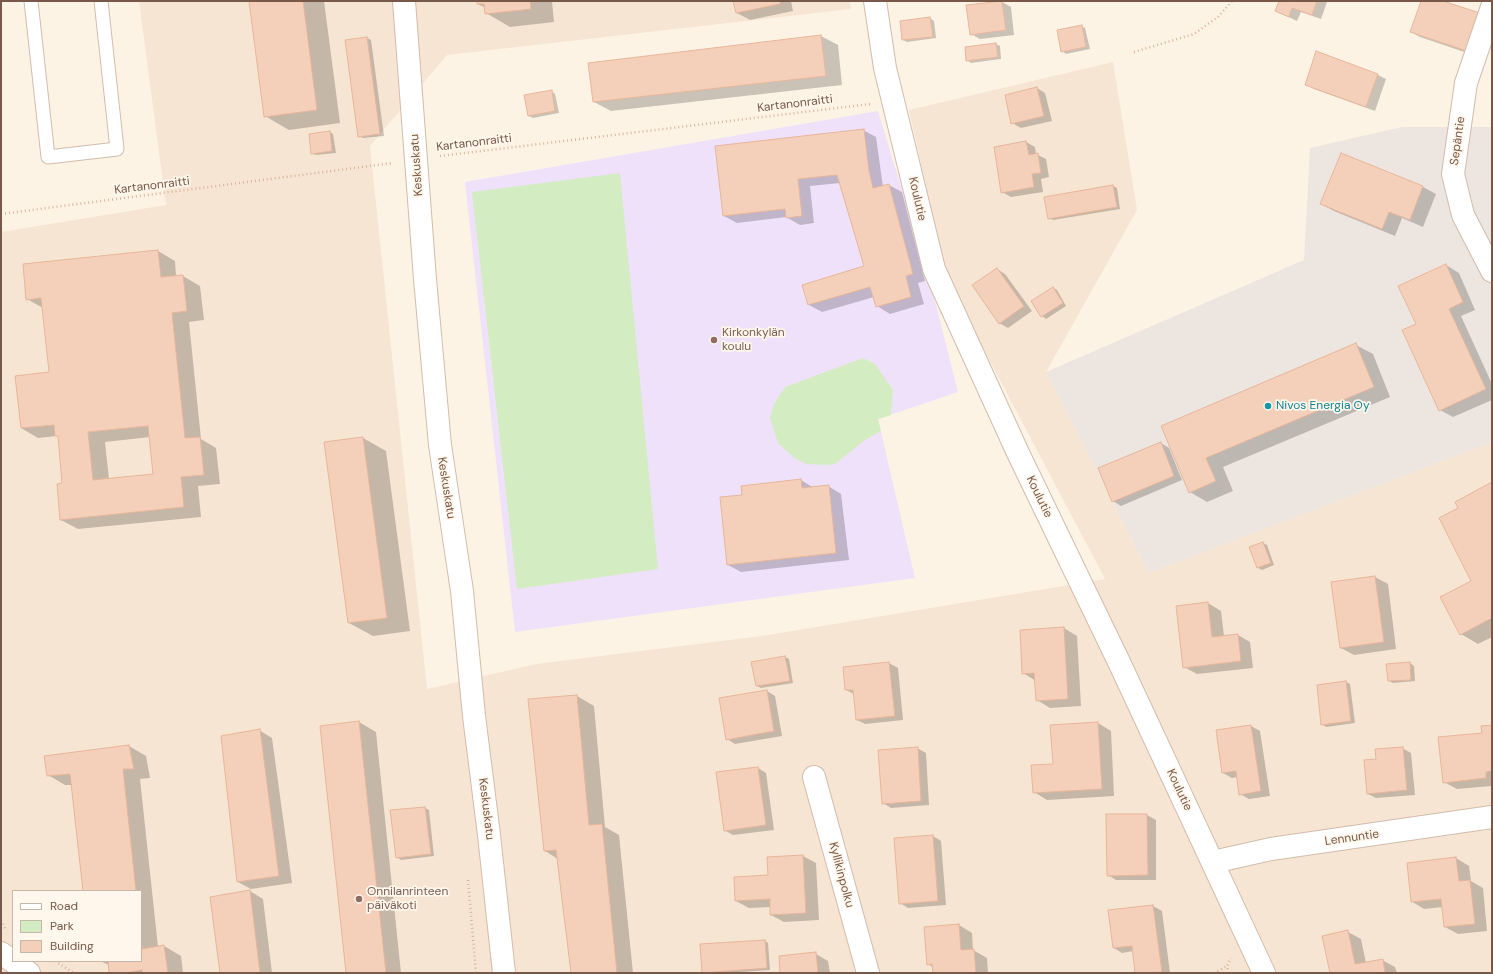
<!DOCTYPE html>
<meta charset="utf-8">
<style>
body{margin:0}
#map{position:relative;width:1493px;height:974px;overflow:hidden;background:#fdf3e5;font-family:"DM Sans",sans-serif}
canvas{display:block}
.frame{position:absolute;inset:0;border:2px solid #785848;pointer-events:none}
.legend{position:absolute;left:12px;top:890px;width:130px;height:72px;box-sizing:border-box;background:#fff7ec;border:1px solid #c9b7aa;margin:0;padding:5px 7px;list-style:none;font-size:12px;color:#785848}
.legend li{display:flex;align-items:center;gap:8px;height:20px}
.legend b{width:20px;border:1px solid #c9b7aa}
</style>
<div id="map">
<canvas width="1493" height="974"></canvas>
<div class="frame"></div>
<ul class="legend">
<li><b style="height:5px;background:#fff"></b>Road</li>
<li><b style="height:11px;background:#d4ecc2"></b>Park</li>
<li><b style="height:11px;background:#f4d0bb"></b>Building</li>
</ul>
</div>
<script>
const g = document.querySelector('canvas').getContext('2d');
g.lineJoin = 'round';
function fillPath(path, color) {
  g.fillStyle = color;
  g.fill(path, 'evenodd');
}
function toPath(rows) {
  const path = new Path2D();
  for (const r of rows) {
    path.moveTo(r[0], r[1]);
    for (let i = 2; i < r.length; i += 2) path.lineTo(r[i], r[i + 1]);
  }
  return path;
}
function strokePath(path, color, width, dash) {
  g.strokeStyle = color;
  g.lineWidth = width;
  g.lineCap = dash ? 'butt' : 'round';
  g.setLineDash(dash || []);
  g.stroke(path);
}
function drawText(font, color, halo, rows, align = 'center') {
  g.font = font + ' "DM Sans",sans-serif';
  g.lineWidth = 3.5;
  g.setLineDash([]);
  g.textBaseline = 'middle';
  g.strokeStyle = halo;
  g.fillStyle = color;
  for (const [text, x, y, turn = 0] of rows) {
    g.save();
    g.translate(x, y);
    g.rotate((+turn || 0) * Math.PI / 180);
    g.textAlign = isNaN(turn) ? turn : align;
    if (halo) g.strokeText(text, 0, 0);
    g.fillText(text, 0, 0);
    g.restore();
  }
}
fillPath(toPath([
 [139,1,850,1,851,9,447,55,370,146,427,689,536,664,762,636,1105,579,947,280,909,110,1113,62,1137,210,1046,372,1149,573,1492,442,1492,973,1,973,1,232,166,205],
 [13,891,141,891,141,961,13,961]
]), '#f6e5d2');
fillPath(toPath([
 [1402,127,1492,127,1492,442,1149,573,1046,372,1304,260,1310,148]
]), '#ede5df');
fillPath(toPath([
 [878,111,932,289,958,392,878,419,915,578,515,632,465,182]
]), '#f0e1fa');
fillPath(toPath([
 [620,173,658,569,517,589,472,192],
 [863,358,875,364,893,390,891,415,878,419,881,431,865,440,835,464,827,465,806,464,793,457,778,443,770,418,774,404,785,387]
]), '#d4ecc2');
fillPath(toPath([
 [250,1,324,1,340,123,289,130,265,116],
 [478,1,552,1,554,22,510,27,486,13,486,8,478,4],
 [734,1,791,1,793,11,750,20,737,13],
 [1280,1,1326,1,1327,2,1321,19,1301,12,1297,21,1276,11],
 [1422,1,1439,1,1476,56,1420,37,1411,32],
 [1002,2,1011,7,1014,35,980,39,971,34,968,6],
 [930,18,934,21,936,38,907,42,903,40,901,22],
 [1081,26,1085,28,1090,49,1066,54,1062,51],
 [821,36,838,45,842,85,611,111,594,102],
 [367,38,371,40,384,136,363,138,359,136],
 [996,44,1000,46,1001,59,971,63,967,60],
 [1378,75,1386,79,1375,111,1314,89,1306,84],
 [1037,88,1045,93,1052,121,1021,128,1012,123],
 [551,91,555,94,559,113,533,118,529,116],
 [863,130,876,137,883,187,889,185,902,192,925,281,918,283,924,304,890,314,877,306,874,297,822,312,809,305,803,285,865,267,840,183,810,186,814,223,800,225,786,217,737,223,724,216],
 [330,132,333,134,336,153,316,155,312,153],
 [1026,142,1035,147,1036,154,1046,159,1049,177,1041,179,1043,192,1011,197,1002,192,995,147],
 [1342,154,1423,187,1436,194,1423,227,1402,218,1395,236,1334,211,1321,204],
 [1113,186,1117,188,1120,209,1053,220,1049,218],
 [158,251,175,261,176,276,183,276,200,286,204,320,189,322,201,439,216,448,220,484,198,486,201,517,78,529,61,520,63,484,59,437,57,436,38,438,21,428,50,373,43,308,27,299],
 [150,437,154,475,109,479,105,442],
 [1446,265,1459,273,1475,310,1461,316,1492,384,1492,400,1453,417,1440,410,1417,324],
 [997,269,1005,274,1032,311,1008,328,999,323],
 [1053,288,1057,290,1066,306,1046,319,1042,316],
 [1356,345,1373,354,1390,397,1223,467,1233,491,1207,502,1190,492,1163,426],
 [363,438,386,451,410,631,373,636,349,623],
 [1161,443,1169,448,1182,480,1121,506,1113,501],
 [801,480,814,488,828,486,841,494,849,560,741,572,728,565,743,496],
 [1492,483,1492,637,1478,644,1461,634,1473,581,1459,508],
 [1263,543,1267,545,1274,565,1262,570,1258,568],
 [1375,577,1388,584,1396,649,1354,655,1341,648],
 [1208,603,1221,611,1224,636,1238,635,1250,642,1253,668,1197,674,1184,667],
 [1064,628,1077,636,1081,706,1050,708,1037,700,1036,681,1023,673,1021,631],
 [785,657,789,659,793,683,761,688,757,686],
 [889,663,898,668,903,720,865,724,857,720,854,694,846,690,844,668],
 [1410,663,1414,666,1415,681,1393,683,1389,681],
 [1346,682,1350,684,1355,723,1326,727,1322,724],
 [767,691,775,696,782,736,735,744,727,739],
 [577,696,594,706,605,827,619,835,633,973,572,973,558,859,545,851,529,700],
 [359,722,376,732,401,973,347,973],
 [1098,723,1111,731,1114,796,1047,800,1034,792],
 [1251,726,1260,731,1270,796,1249,799,1240,794,1238,777,1232,778,1223,773],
 [1492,726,1492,786,1457,789,1444,782,1483,734],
 [259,730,272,738,292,883,251,889,238,882],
 [129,746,146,756,150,778,140,779,158,947,164,946,181,956,183,973,110,973,109,965,100,961,141,961,141,891,84,891,72,785,65,785,48,775],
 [917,748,926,753,929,805,891,808,883,803],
 [1402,748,1411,753,1415,795,1376,798,1368,794,1377,760],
 [758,768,766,773,774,830,733,835,724,830],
 [425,808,429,810,434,856,401,860,397,857],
 [1107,815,1147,815,1156,820,1156,880,1116,880,1108,875],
 [933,836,941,841,946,905,908,908,900,903],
 [803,856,816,863,819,920,784,922,771,915,771,907,749,908,736,901,769,876],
 [1456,858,1469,866,1471,881,1483,888,1487,931,1458,934,1445,927,1443,907,1424,909,1411,901],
 [250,891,263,899,272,973,221,973],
 [1153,906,1162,911,1170,973,1136,973,1133,951,1122,953,1114,948,1109,911],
 [959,925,972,933,973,950,987,958,988,973,934,973,934,968,928,964],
 [1348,932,1361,939,1366,963,1382,960,1395,967,1397,973,1331,973,1323,937],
 [765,941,768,943,770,970,725,973,703,972],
 [816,954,828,961,830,973,781,973]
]), '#0003');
const building = toPath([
 [249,1,303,1,317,110,264,117,249,1],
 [477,1,530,1,531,9,485,14,484,4,477,4,477,1],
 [733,1,780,1,780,4,736,13,733,1],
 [1002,1,1006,30,970,35,966,5,1002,1],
 [1279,1,1317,1,1312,15,1292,8,1289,17,1275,11,1279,1],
 [1421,1,1443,1,1480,13,1467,51,1410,32,1421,1],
 [930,17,933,37,902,40,900,21,930,17],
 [1082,25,1086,47,1061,52,1057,30,1082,25],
 [821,35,826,76,593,102,588,63,821,35],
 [367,37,380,134,358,137,345,40,367,37],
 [996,43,998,57,966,61,965,47,996,43],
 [1316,51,1378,74,1366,107,1305,85,1316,51],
 [1037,87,1044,116,1011,124,1005,95,1037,87],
 [552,90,555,111,528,116,524,95,552,90],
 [864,129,869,171,873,188,889,184,913,274,906,276,911,297,876,307,870,287,808,305,802,285,864,266,837,175,798,179,802,216,786,218,785,209,723,216,715,146,864,129],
 [330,131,332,151,311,154,309,134,330,131],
 [1026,141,1029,155,1038,153,1041,173,1032,174,1034,187,1001,193,994,147,1026,141],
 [1341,153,1423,186,1410,220,1389,212,1382,229,1320,204,1341,153],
 [1113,185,1117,207,1048,219,1044,197,1113,185],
 [158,250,161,277,183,275,187,311,172,313,185,438,200,437,204,475,181,477,184,507,60,520,57,484,62,483,58,436,55,436,54,425,21,428,15,376,49,372,41,298,26,300,23,264,158,250],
 [148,426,153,474,93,480,88,432,148,426],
 [1446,264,1463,302,1449,309,1486,389,1439,411,1402,330,1416,324,1398,286,1446,264],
 [997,268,1024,306,999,324,972,285,997,268],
 [1053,287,1063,303,1041,317,1031,301,1053,287],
 [1356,343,1374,387,1206,458,1216,481,1189,493,1161,426,1356,343],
 [363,437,387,618,348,623,324,442,363,437],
 [1161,442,1174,476,1112,502,1098,468,1161,442],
 [801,479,802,488,829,485,836,553,727,565,720,497,742,495,741,486,801,479],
 [1492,482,1492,618,1460,635,1440,597,1471,581,1439,518,1458,508,1455,502,1492,482],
 [1263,542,1271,563,1257,568,1249,547,1263,542],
 [1375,576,1384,642,1340,648,1331,582,1375,576],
 [1208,602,1212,637,1238,634,1241,661,1183,668,1176,606,1208,602],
 [1064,627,1068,699,1036,701,1034,673,1022,674,1020,630,1064,627],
 [785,656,790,681,756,686,751,662,785,656],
 [889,662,895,716,856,720,853,690,845,690,843,667,889,662],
 [1410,662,1411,680,1388,681,1386,664,1410,662],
 [1346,681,1351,721,1321,725,1317,685,1346,681],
 [767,690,774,731,726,740,719,698,767,690],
 [577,695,589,825,602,824,617,973,571,973,556,850,544,851,528,699,577,695],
 [359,721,386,973,346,973,320,726,359,721],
 [1098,722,1102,789,1033,793,1031,765,1053,764,1050,725,1098,722],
 [1251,725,1261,791,1239,795,1236,771,1222,773,1216,730,1251,725],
 [1492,725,1492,771,1486,772,1486,778,1443,783,1438,737,1482,733,1481,726,1492,725],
 [260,729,279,876,237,882,221,736,260,729],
 [129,745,134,769,123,769,136,891,83,891,70,774,47,776,44,756,129,745],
 [918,747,921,801,882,804,878,750,918,747],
 [1403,747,1407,790,1367,794,1364,760,1376,759,1375,749,1403,747],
 [758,767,766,825,724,831,716,772,758,767],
 [425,807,431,854,396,858,390,810,425,807],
 [1106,814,1147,814,1148,875,1107,876,1106,814],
 [933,835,938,901,899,904,894,838,933,835],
 [803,855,806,913,770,915,770,899,735,901,734,877,768,875,767,857,803,855],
 [1456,857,1459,881,1470,880,1475,924,1444,927,1441,899,1411,902,1407,863,1456,857],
 [250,890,260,973,220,973,210,897,250,890],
 [1153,905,1162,972,1135,973,1132,946,1113,948,1108,910,1153,905],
 [959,924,961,950,974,949,976,973,933,973,932,964,927,965,924,927,959,924],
 [1348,930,1355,964,1383,959,1385,973,1330,973,1322,936,1348,930],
 [141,936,142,949,164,945,168,973,143,973,142,970,126,973,109,973,108,961,141,961,141,936],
 [765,940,767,968,702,973,700,944,765,940],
 [816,952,818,973,780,973,779,956,816,952]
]);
fillPath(building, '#f4d0bb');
strokePath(building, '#e8b69a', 1);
const service = toPath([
 [31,1,48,157,117,149,101,1]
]);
const minor = toPath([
 [404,1,425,279,440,445,462,591,474,716,489,835,504,973],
 [875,1,885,68,934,269,1018,453,1119,662,1264,973],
 [1492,7,1466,83,1453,174,1463,215,1492,271],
 [814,777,868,973],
 [1213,862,1271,849,1492,817],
 [1,953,29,973]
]);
strokePath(service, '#d2bcac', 15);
strokePath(minor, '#d2bcac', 24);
strokePath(toPath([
 [1134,52,1194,34,1218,17,1232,1],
 [440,156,870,104],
 [1,214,393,163],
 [468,880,476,973],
 [1,920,5,929,7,930],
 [55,961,74,973],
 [1214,973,1227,966],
 [1229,973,1227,966,1231,958]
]), '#dab39d', 2.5, [1, 3]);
strokePath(service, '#fff', 13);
strokePath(minor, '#fff', 22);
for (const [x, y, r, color] of [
 [714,340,4,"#8d6e63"],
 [1268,406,4,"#0f9aa8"],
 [359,899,4,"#8d6e63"]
]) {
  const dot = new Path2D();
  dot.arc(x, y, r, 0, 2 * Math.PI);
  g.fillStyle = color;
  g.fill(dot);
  strokePath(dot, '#fff7ec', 1.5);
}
drawText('12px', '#785848', '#fff7ec', [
 ["Kartanonraitti",795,104,-7],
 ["Sepäntie",1458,141,-82],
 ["Kartanonraitti",474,143,-7],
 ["Keskuskatu",417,165,-94],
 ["Kartanonraitti",152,186,-7],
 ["Koulutie",917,199,77],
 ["Keskuskatu",446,488,81],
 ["Koulutie",1039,497,64],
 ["Koulutie",1179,790,65],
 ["Keskuskatu",486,809,83],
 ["Lennuntie",1352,838,-8],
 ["Kyllikinpolku",841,875,75]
]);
drawText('12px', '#785e54', '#fff7ec', [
 ["Kirkonkylän",722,333],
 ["koulu",722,347],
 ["Onnilanrinteen",367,892],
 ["päiväkoti",367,906]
], 'left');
drawText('12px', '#0d838f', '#fff7ec', [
 ["Nivos Energia Oy",1276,406]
], 'left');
</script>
